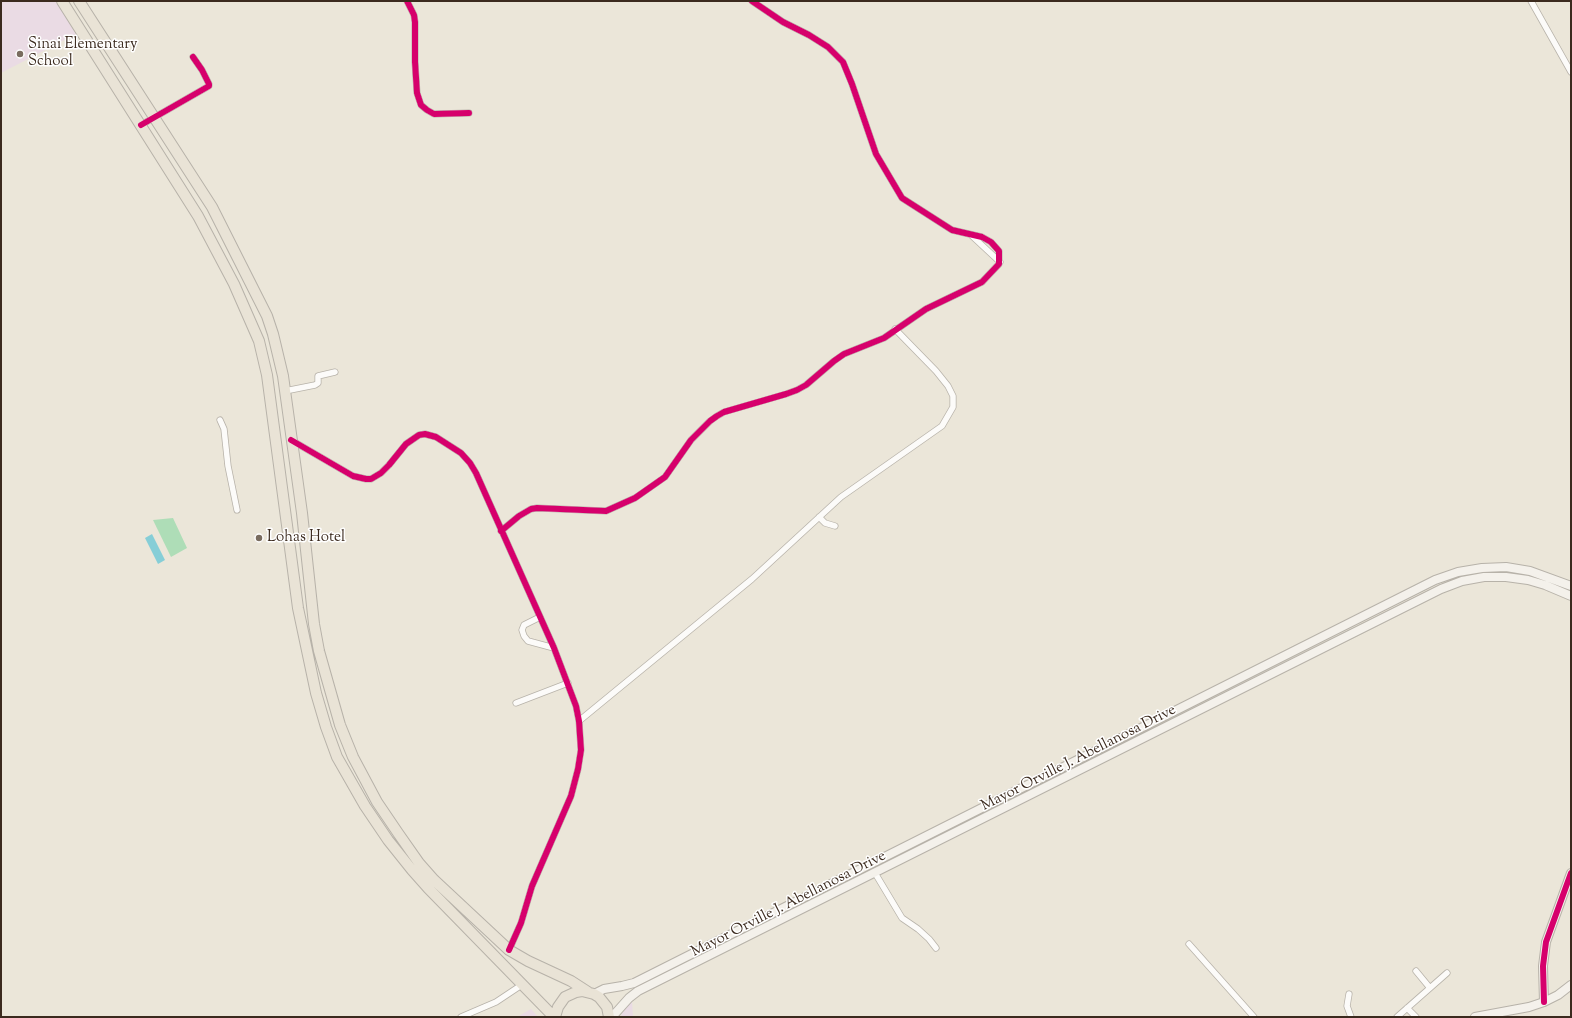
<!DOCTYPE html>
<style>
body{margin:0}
#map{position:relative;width:1572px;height:1018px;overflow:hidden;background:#ebe6d9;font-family:"Sorts Mill Goudy",serif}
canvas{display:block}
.frame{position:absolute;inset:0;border:2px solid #3b2a1e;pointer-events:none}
</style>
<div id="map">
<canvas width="1572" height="1018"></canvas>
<div class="frame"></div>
</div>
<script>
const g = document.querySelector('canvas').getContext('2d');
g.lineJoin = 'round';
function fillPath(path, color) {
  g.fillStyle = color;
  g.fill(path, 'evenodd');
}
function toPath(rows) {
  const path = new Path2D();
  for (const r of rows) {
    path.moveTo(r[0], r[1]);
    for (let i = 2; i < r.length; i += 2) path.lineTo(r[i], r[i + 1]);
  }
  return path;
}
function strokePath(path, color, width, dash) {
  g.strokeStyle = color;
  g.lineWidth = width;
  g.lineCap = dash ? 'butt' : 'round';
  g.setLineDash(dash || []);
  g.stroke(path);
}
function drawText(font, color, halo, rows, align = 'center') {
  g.font = font + ' "Sorts Mill Goudy",serif';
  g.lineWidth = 3;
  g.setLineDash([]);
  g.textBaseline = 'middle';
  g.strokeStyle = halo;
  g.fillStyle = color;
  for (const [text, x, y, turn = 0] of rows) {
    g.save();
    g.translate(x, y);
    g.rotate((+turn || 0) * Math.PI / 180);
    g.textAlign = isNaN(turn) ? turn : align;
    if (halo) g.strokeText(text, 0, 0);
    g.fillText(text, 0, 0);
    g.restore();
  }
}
fillPath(toPath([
 [1,1,56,1,76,34,1,73],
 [632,1001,633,1017,621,1017,622,1013],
 [531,1009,538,1017,517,1017]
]), '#eadbe4');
fillPath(toPath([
 [173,518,187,548,171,557,153,520]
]), '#aeddb7');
fillPath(toPath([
 [152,534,165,560,158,564,145,538]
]), '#86ced7');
const street = toPath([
 [407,1,414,15,415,22,415,62,417,93,421,105,427,110,434,114,469,113],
 [1531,1,1571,72],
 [141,125,209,86,209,84,202,70,193,57],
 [971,235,1000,262],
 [285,391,315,385,318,383,318,376,335,372],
 [220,420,224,429,228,466,237,510],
 [291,440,353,476,366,479,371,479,381,473,389,465,406,444,419,435,425,434,436,437,461,453,470,463,476,473,554,648,576,706,579,721,581,750,578,769,571,796,532,886,521,923,509,950],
 [819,517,825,523,835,526],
 [501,531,519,516,531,509,537,508,606,511,635,498,665,477,691,440,710,421,717,416,724,412,786,394,797,390,806,385,834,361,844,354,884,338,926,309,982,282,999,264,999,251,991,242,982,237,952,230,902,198,876,154,852,84,843,62,828,47,809,35,783,22,752,1],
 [540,617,524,625,522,630,524,636,528,641,554,648],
 [516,703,568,683],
 [579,721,752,579,841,497,942,426,953,407,953,396,948,386,936,371,895,329],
 [875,873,902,918,918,929,929,939,936,948],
 [1189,944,1254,1017],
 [1416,971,1430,988],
 [1349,994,1347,1006,1351,1017],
 [1407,1008,1416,1017],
 [461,1017,496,1002,523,984],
 [1397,1017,1447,973]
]);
const secondary = toPath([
 [594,994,604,989,622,986,634,983,1435,580,1458,572,1482,568,1506,567,1530,571,1571,586],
 [1544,1002,1543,966,1546,942,1571,873],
 [612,1017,629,998,638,991,1441,589,1462,581,1484,577,1506,577,1528,580,1545,585,1571,596],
 [1475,1017,1529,1007,1544,1002,1558,995,1571,985]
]);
const highway = toPath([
 [62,1,198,216,234,284,259,341,267,375,298,608,316,693,326,727,337,757,365,806,388,840,412,870,428,888,554,1017],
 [79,1,212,207,267,316,273,334,283,376,302,513,314,624,319,651,340,725,353,757,377,802,398,833,419,863,434,880,509,950,528,961,571,981,588,992],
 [555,1017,558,1007,565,997,576,992,582,991,594,994,599,997,607,1007,609,1017]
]);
strokePath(street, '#b7b2a9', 7);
strokePath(secondary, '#b7b2a9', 10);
strokePath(highway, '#b7b2a9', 12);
strokePath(street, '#fcfbf9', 5.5);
strokePath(secondary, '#f4f1eb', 8);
strokePath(highway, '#e9e3d6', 10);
strokePath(toPath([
 [407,1,414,15,415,22,415,62,417,93,421,105,427,110,434,114,469,113],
 [141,125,209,86,209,84,202,70,193,57],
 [291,440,353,476,366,479,371,479,381,473,389,465,406,444,419,435,425,434,436,437,461,453,470,463,476,473,554,648,576,706,579,721,581,750,578,769,571,796,532,886,521,923,509,950],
 [501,531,519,516,531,509,537,508,606,511,635,498,665,477,691,440,710,421,717,416,724,412,786,394,797,390,806,385,834,361,844,354,884,338,926,309,982,282,999,264,999,251,991,242,982,237,952,230,902,198,876,154,852,84,843,62,828,47,809,35,783,22,752,1],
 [1544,1002,1543,966,1546,942,1571,873]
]), '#d6006c', 6);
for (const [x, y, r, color] of [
 [20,54,4,"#796c5f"],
 [259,538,4,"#796c5f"]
]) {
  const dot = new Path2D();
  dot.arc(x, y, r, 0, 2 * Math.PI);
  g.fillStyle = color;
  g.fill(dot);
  strokePath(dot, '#fff', 1.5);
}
drawText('15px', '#3b2a1e', '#fff', [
 ["Sinai Elementary",28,45],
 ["School",28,62],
 ["Lohas Hotel",267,538]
], 'left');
drawText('15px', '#3b2a1e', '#fff', [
 ["Mayor Orville J. Abellanosa Drive",1079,759,-27],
 ["Mayor Orville J. Abellanosa Drive",789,905,-27]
]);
</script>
